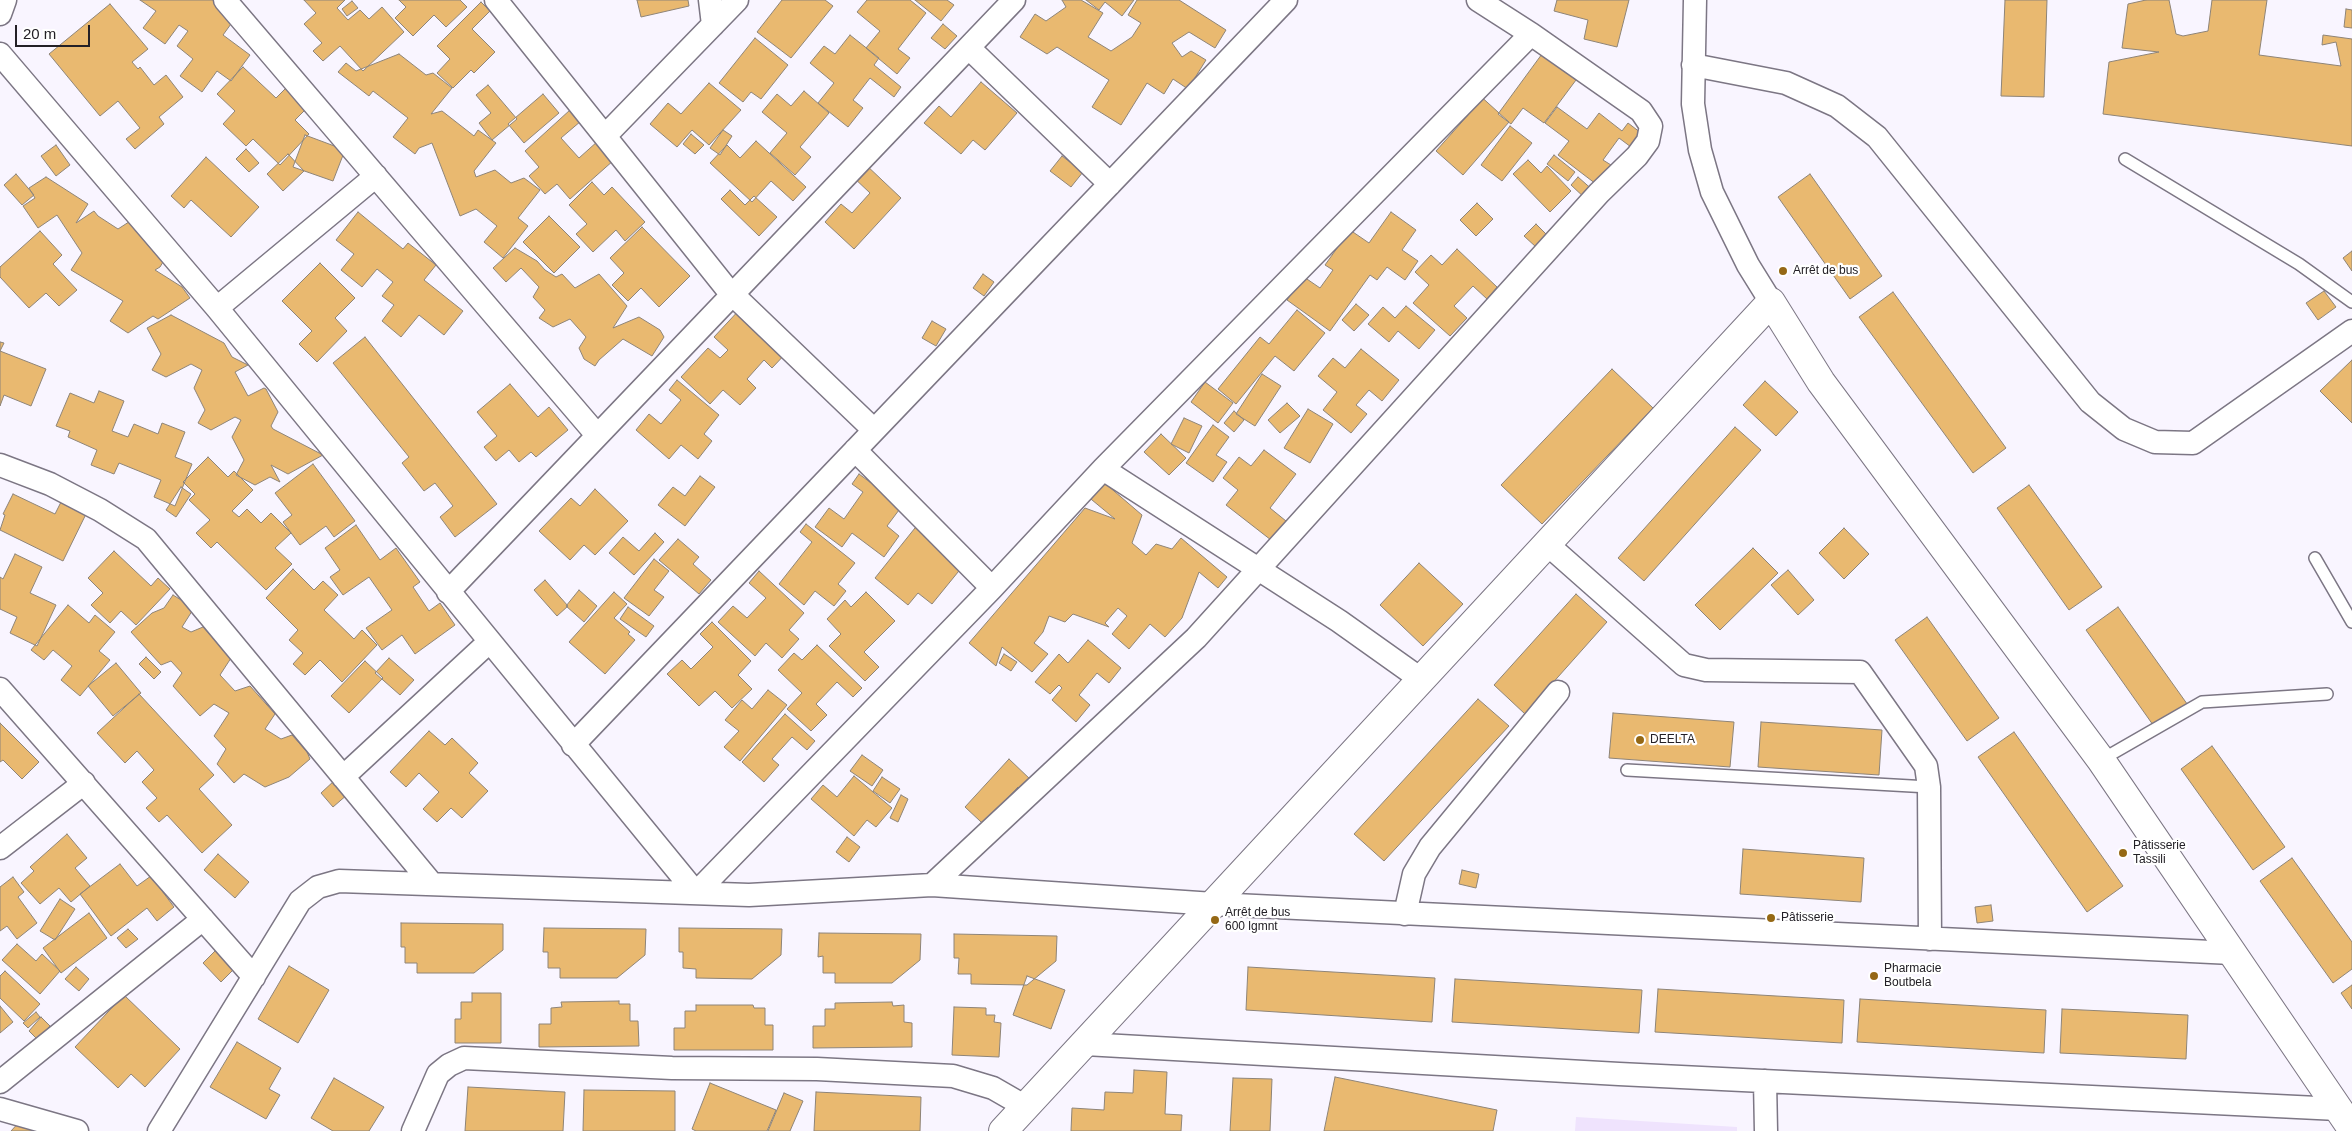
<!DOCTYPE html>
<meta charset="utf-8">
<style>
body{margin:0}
#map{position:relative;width:2352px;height:1131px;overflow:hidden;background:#f9f5ff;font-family:Helvetica,sans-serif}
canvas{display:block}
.scale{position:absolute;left:15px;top:25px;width:75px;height:22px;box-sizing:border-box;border:2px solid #232026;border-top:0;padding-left:6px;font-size:15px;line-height:18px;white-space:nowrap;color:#232026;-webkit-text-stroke:4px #fff;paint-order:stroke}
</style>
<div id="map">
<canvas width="2352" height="1131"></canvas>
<div class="scale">20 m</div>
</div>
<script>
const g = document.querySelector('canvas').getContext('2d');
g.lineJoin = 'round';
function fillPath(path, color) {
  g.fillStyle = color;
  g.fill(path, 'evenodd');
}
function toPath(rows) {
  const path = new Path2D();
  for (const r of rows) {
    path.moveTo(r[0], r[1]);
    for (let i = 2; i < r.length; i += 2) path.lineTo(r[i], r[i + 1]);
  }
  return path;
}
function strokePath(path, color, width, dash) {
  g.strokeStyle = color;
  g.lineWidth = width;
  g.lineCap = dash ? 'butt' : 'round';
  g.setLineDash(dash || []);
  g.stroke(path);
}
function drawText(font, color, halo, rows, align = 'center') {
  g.font = font + ' Helvetica,sans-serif';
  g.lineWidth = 4.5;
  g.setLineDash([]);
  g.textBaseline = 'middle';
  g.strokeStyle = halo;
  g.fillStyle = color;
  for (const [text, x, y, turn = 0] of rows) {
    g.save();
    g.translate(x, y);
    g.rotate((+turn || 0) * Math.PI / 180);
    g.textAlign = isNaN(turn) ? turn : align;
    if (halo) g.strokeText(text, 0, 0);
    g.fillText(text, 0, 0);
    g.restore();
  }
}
fillPath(toPath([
 [1576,1117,1737,1127,1737,1131,1575,1131]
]), '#efe3fd');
const building = toPath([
 [140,0,214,0,236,17,223,35,250,55,231,81,217,71,202,92,180,76,193,59,177,46,188,31,179,25,165,44,143,28,156,11,140,0],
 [304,0,345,0,337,8,348,20,360,10,369,19,382,7,404,32,363,71,340,46,323,61,313,51,322,43,304,24,316,13,304,0],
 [399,0,460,0,467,7,446,27,434,15,413,36,395,18,406,7,399,0],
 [637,0,688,0,689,6,641,17,637,0],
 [782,0,825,0,833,6,791,58,757,32,782,0],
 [867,0,910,0,926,13,898,49,910,58,897,74,866,48,880,31,857,12,867,0],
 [915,0,947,0,954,5,941,21,915,0],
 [1062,0,1081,0,1103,13,1088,37,1111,51,1132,37,1141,23,1128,15,1137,0,1179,0,1226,30,1215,48,1189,32,1172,43,1182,57,1191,51,1206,60,1188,89,1173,79,1164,94,1147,83,1121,125,1092,107,1109,80,1057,47,1047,54,1020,37,1035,14,1046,21,1066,7,1062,0],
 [1086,0,1134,0,1122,16,1105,2,1099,10,1086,0],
 [1557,0,1629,0,1617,47,1584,39,1588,20,1554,11,1557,0],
 [2005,0,2047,0,2044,97,2001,96,2005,0],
 [2146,0,2169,0,2176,34,2183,36,2208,31,2212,0,2267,0,2259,55,2341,66,2336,42,2322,45,2323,35,2352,39,2352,146,2103,114,2109,62,2159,52,2122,48,2128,4,2146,0],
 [352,1,358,8,347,16,342,9,352,1],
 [481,2,490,11,472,29,495,52,474,73,471,70,453,88,437,73,450,59,437,46,481,2],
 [110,4,148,49,132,62,138,69,140,67,154,85,166,75,183,97,159,117,164,124,135,149,126,139,140,128,118,101,100,116,49,54,110,4],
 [2346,9,2352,10,2352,28,2344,27,2346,9],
 [943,24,957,36,945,49,931,38,943,24],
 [850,35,879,58,874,65,901,87,894,97,870,78,853,100,863,108,848,127,818,103,834,83,810,63,824,46,835,54,850,35],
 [755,38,788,65,761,99,751,92,743,102,719,83,755,38],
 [399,54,426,75,433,73,452,88,431,114,442,111,474,136,478,130,496,143,474,171,476,177,495,170,511,183,524,178,540,190,518,218,528,226,503,258,484,242,497,226,476,209,460,216,432,143,419,148,415,154,393,137,408,118,373,91,369,96,338,72,346,63,356,71,399,54],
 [1542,54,1576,80,1544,123,1523,108,1511,124,1498,114,1542,54],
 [243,67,276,98,286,88,307,108,295,120,309,134,280,165,253,139,246,146,223,124,235,111,217,94,243,67],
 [981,82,1017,113,985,150,973,140,961,154,924,123,939,106,951,117,981,82],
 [709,83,741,110,709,145,692,130,677,147,650,124,668,103,681,114,709,83],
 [488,85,517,119,492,140,479,123,491,113,476,95,488,85],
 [804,91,829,113,800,147,811,157,795,175,770,153,787,133,762,112,777,94,791,106,804,91],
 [1477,93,1509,122,1463,175,1436,151,1469,114,1464,109,1477,93],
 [543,94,559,113,524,143,508,124,543,94],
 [1557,107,1587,129,1599,113,1622,131,1628,123,1645,136,1635,150,1619,138,1603,160,1611,165,1596,184,1558,155,1569,141,1545,123,1557,107],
 [570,110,581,121,561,138,579,158,598,141,614,160,570,199,557,184,545,194,529,176,539,167,525,151,570,110],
 [1510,126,1532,143,1502,181,1481,165,1510,126],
 [723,130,732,136,720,155,710,148,723,130],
 [691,134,704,145,695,154,683,144,691,134],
 [305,135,345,150,333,181,293,167,305,135],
 [756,141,806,187,793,201,771,181,752,202,710,163,727,145,740,158,756,141],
 [56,145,70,165,56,176,41,156,56,145],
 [246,149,259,163,249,172,236,159,246,149],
 [288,154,304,171,283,191,267,174,288,154],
 [1554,155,1575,172,1568,181,1547,164,1554,155],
 [1062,156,1083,172,1071,187,1050,171,1062,156],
 [206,157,259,207,231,237,191,200,184,208,171,196,206,157],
 [1528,160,1541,173,1547,166,1571,191,1550,212,1513,174,1528,160],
 [864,163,901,198,854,249,825,222,841,204,852,213,870,193,852,176,864,163],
 [16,174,34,195,22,205,4,185,16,174],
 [1810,174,1882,276,1850,299,1778,197,1810,174],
 [46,177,88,204,76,223,94,211,98,216,118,229,135,218,166,257,160,267,155,270,182,287,190,298,158,319,153,316,128,333,110,321,123,301,71,270,82,253,57,215,38,228,23,206,35,198,29,188,46,177],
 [1578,177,1595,192,1587,200,1571,185,1578,177],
 [592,182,604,195,612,187,645,222,625,241,616,230,593,252,576,234,587,224,569,205,592,182],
 [730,190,745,205,754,196,777,217,759,236,721,199,730,190],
 [1477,203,1493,219,1476,236,1460,220,1477,203],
 [358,212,403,249,408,243,436,265,424,280,463,311,444,335,419,315,401,337,382,321,394,305,382,296,393,282,377,269,362,287,341,270,354,254,336,240,358,212],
 [1391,212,1416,230,1402,250,1418,261,1405,280,1387,267,1377,280,1370,275,1330,331,1287,300,1304,277,1320,288,1333,270,1325,265,1350,230,1369,243,1391,212],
 [549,216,580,247,554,273,523,242,549,216],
 [1536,224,1547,235,1536,247,1524,236,1536,224],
 [642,227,690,276,659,307,641,288,628,301,612,285,624,273,610,258,642,227],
 [40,231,62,255,53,264,77,290,59,306,46,293,29,308,0,277,0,267,40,231],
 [515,248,537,261,545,270,556,277,562,274,575,288,599,274,627,306,613,328,639,317,660,330,664,337,652,356,623,339,599,360,595,366,584,359,579,348,586,337,570,319,553,327,539,318,545,310,533,297,539,287,521,268,506,282,493,268,515,248],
 [1457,249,1497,287,1487,299,1473,286,1454,306,1467,318,1450,336,1413,303,1429,285,1415,272,1431,255,1442,265,1457,249],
 [2352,251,2352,271,2343,258,2352,251],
 [320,263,355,298,335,318,347,331,317,362,299,344,312,331,282,301,320,263],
 [983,274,994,282,984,296,973,288,983,274],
 [2324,291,2336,307,2318,320,2306,303,2324,291],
 [1893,292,2006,448,1973,473,1859,317,1893,292],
 [1356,304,1369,315,1354,331,1342,320,1356,304],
 [1406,306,1435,330,1419,349,1398,331,1389,342,1368,324,1383,307,1395,318,1406,306],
 [742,307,789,350,772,368,764,360,747,379,756,388,740,405,723,390,710,404,681,377,708,348,720,358,728,350,714,337,742,307],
 [1297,310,1325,333,1294,371,1275,356,1236,404,1218,389,1260,337,1269,344,1297,310],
 [171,315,224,343,232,357,248,365,235,372,248,396,264,388,266,389,278,412,271,426,273,429,323,455,288,474,271,465,280,482,270,477,255,485,236,475,244,460,232,437,241,420,235,417,211,430,198,423,205,410,194,388,202,370,191,364,166,377,152,370,161,354,147,328,171,315],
 [932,321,946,329,936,346,922,338,932,321],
 [365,337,497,504,455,537,440,517,453,506,435,483,424,491,402,463,409,457,333,363,365,337],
 [0,342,4,343,0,351,46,369,31,406,4,395,0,406,0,342],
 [1361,349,1399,380,1382,401,1369,390,1356,405,1367,414,1351,433,1323,410,1337,392,1318,376,1333,358,1345,368,1361,349],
 [2352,360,2352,423,2320,391,2352,360],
 [1612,369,1653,408,1542,524,1501,485,1612,369],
 [1262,374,1281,386,1255,426,1236,414,1262,374],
 [677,380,719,415,704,434,712,441,698,459,681,445,669,459,636,430,649,414,661,424,681,400,669,390,677,380],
 [1765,381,1798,412,1776,436,1743,405,1765,381],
 [1205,382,1233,403,1218,423,1191,402,1205,382],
 [510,384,538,417,549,407,568,430,536,457,531,452,519,462,509,450,496,461,484,447,497,436,477,412,510,384],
 [99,391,124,401,112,431,128,437,134,424,158,434,162,423,185,432,175,457,192,464,175,506,154,497,161,480,119,463,114,474,91,465,97,450,68,437,70,431,56,426,70,393,94,403,99,391],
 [1287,403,1300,416,1280,433,1268,420,1287,403],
 [1308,409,1333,424,1310,463,1284,448,1308,409],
 [1234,411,1244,420,1234,432,1224,423,1234,411],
 [1184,418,1202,426,1189,453,1171,444,1184,418],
 [1213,425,1229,437,1216,455,1227,462,1213,482,1186,463,1213,425],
 [1735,427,1761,450,1644,581,1618,558,1735,427],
 [1161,434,1186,458,1169,475,1144,452,1161,434],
 [1264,450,1296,474,1270,508,1286,521,1271,540,1226,505,1238,490,1223,478,1239,457,1251,466,1264,450],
 [208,457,228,477,234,471,253,490,232,511,239,517,247,509,261,523,271,513,291,533,275,548,292,564,266,590,217,542,211,548,196,533,210,520,189,500,195,494,183,482,208,457],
 [313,464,355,521,334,537,326,526,300,545,283,522,292,515,275,493,313,464],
 [859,474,902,506,887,526,899,536,884,557,852,533,842,547,815,527,829,508,844,519,863,492,852,484,859,474],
 [700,476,715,487,685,526,658,505,673,487,685,496,700,476],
 [1100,479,1142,515,1132,543,1146,555,1156,544,1172,549,1181,538,1227,577,1218,588,1199,572,1182,618,1165,637,1150,624,1129,649,1112,634,1127,616,1118,608,1105,623,1109,627,1073,614,1065,622,1049,616,1043,632,1034,643,1048,654,1032,672,1002,647,996,666,969,643,1085,508,1115,519,1086,495,1100,479],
 [2029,485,2102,587,2069,610,1997,508,2029,485],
 [181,487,191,494,176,517,166,510,181,487],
 [595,489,628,521,595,555,584,545,570,560,539,531,571,498,580,506,595,489],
 [13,494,55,514,62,500,87,512,63,561,0,530,5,515,3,514,13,494],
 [923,518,967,561,932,604,918,593,908,605,875,578,923,518],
 [806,524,855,563,838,584,846,591,834,606,815,591,804,605,779,584,812,542,800,532,806,524],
 [356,525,380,560,396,548,420,582,413,587,429,611,440,603,455,625,415,654,402,635,382,650,366,628,392,610,369,577,343,595,330,577,340,570,325,548,356,525],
 [1844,528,1869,554,1844,579,1819,553,1844,528],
 [655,533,664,542,634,575,609,553,623,537,639,551,655,533],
 [678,539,699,557,693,564,711,580,699,594,659,560,678,539],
 [1753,548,1778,573,1720,630,1695,605,1753,548],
 [114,551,151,586,158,578,170,589,136,625,121,611,110,623,91,605,103,593,88,578,114,551],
 [15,554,42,567,30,593,56,605,37,646,10,633,17,617,0,609,0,577,3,579,15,554],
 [654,559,669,571,654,590,664,597,649,616,624,598,654,559],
 [1419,563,1463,604,1423,646,1380,605,1419,563],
 [293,569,314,590,323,581,338,595,324,610,354,639,362,630,377,645,342,682,320,660,305,675,293,664,303,653,289,640,298,630,266,598,293,569],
 [1788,570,1814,600,1798,615,1771,585,1788,570],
 [759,571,804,613,789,630,799,639,782,658,766,643,755,656,718,622,733,606,747,618,766,598,749,583,759,571],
 [545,580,568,606,557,616,534,590,545,580],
 [579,590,597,606,584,622,566,606,579,590],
 [614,592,627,604,614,618,630,632,628,634,635,640,605,674,569,642,614,592],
 [866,592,895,621,864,652,879,667,865,681,829,646,841,634,827,619,845,600,851,607,866,592],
 [1576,594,1607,622,1525,714,1494,685,1576,594],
 [173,595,194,608,182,627,191,632,203,627,231,658,220,675,235,691,250,686,275,714,265,729,281,739,292,735,307,752,310,759,289,777,265,787,244,774,234,783,217,764,226,749,214,736,229,713,214,704,200,716,173,686,182,673,171,661,161,665,131,632,152,613,164,608,173,595],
 [68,605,89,623,95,615,115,632,99,651,110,660,80,696,61,680,72,666,53,650,44,660,31,650,68,605],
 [628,607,654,626,646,637,620,619,628,607],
 [2118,607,2190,708,2158,732,2086,630,2118,607],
 [1927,617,1999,718,1967,741,1895,640,1927,617],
 [712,622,751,661,738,675,752,689,732,708,715,691,699,706,667,674,682,660,691,669,713,647,700,634,712,622],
 [1088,640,1121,668,1109,683,1097,673,1079,695,1090,705,1076,722,1052,700,1062,688,1059,685,1050,694,1035,682,1059,654,1068,663,1088,640],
 [817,645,862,688,853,697,837,682,816,704,827,715,811,731,787,709,802,693,778,670,794,653,802,660,817,645],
 [1004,654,1017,662,1011,671,999,663,1004,654],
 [146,657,161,672,154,679,139,664,146,657],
 [389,658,414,680,400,695,375,673,389,658],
 [365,661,383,678,349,713,331,696,365,661],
 [116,663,141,693,113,716,88,686,116,663],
 [768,690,787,705,740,761,724,747,739,731,725,720,742,700,752,709,768,690],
 [139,694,214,775,199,789,232,825,202,853,167,815,159,822,146,808,157,798,142,782,154,770,137,751,125,763,97,733,139,694],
 [1478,699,1509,726,1384,861,1354,834,1478,699],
 [1613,713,1734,722,1730,767,1609,758,1613,713],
 [785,714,815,741,807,750,792,737,772,759,779,765,764,782,742,762,785,714],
 [1761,722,1882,730,1879,775,1758,767,1761,722],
 [0,723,39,762,22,779,3,760,0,762,0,723],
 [429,731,445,745,452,738,478,763,469,773,488,791,462,818,451,808,437,822,423,809,439,792,419,773,406,787,390,772,429,731],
 [2014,732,2123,886,2087,912,1978,757,2014,732],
 [2212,746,2285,847,2253,870,2181,769,2212,746],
 [862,755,883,770,872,786,850,771,862,755],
 [1009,759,1031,780,1021,791,1018,787,999,807,995,835,965,807,1009,759],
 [854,776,892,808,876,827,867,820,854,836,811,799,823,785,837,797,854,776],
 [882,777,900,789,890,803,873,791,882,777],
 [335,780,348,794,333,807,321,793,335,780],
 [901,795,908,799,898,822,890,818,901,795],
 [67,834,87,858,75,868,90,886,71,902,59,888,40,904,21,883,34,871,30,867,67,834],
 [847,837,860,847,849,862,836,852,847,837],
 [1743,849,1864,858,1861,902,1740,894,1743,849],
 [218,854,249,882,235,898,204,870,218,854],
 [2292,858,2352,942,2352,969,2333,983,2260,881,2292,858],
 [120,864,137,886,151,876,174,907,157,921,147,908,111,936,80,894,120,864],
 [1462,870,1479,874,1476,888,1459,884,1462,870],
 [13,877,24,892,18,897,37,923,17,939,7,926,0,931,0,887,13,877],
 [60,899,75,909,55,940,40,931,60,899],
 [1991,905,1993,921,1977,923,1975,907,1991,905],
 [89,913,107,938,61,973,43,948,89,913],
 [401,923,503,924,503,950,474,973,417,973,417,963,405,963,405,947,401,947,401,923],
 [544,928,646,929,645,955,617,978,560,978,560,968,548,968,548,952,543,952,544,928],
 [679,928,782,929,781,955,752,979,696,978,696,969,683,968,683,952,679,952,679,928],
 [128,929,138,939,126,948,117,938,128,929],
 [819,933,921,934,920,960,892,983,835,983,835,973,823,973,823,956,818,957,819,933],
 [954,934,1057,936,1056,961,1027,985,971,984,971,974,958,974,959,958,954,958,954,934],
 [17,944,36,961,42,954,60,971,40,994,2,960,17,944],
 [220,946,238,965,221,982,203,963,220,946],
 [289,966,329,990,298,1043,258,1019,289,966],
 [76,967,89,979,79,991,65,979,76,967],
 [1248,967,1435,978,1432,1022,1246,1010,1248,967],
 [5,971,40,1004,24,1021,0,998,0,976,5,971],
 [1027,976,1065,990,1051,1029,1013,1015,1027,976],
 [1455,979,1642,990,1639,1033,1452,1022,1455,979],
 [2352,985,2352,1009,2341,993,2352,985],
 [1658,989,1844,1000,1842,1043,1655,1032,1658,989],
 [472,993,501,993,501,1043,455,1043,455,1019,461,1019,461,1002,472,1002,472,993],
 [124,995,180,1049,145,1087,131,1074,118,1088,75,1047,124,995],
 [1860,999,2046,1010,2044,1053,1857,1042,1860,999],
 [619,1001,619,1004,630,1004,630,1021,638,1021,639,1046,539,1047,539,1024,551,1024,551,1008,562,1007,561,1002,619,1001],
 [892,1002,893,1006,904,1005,904,1022,912,1023,912,1047,813,1048,813,1026,825,1026,825,1009,835,1009,835,1003,892,1002],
 [696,1005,753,1005,754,1008,765,1008,765,1025,773,1025,773,1050,674,1050,674,1028,685,1028,685,1011,696,1011,696,1005],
 [0,1006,13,1022,0,1033,0,1006],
 [954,1007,986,1008,986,1015,995,1015,994,1022,1001,1023,999,1057,952,1055,954,1007],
 [2062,1009,2188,1015,2186,1059,2060,1053,2062,1009],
 [36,1012,40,1017,28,1028,23,1023,36,1012],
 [41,1017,50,1026,37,1039,29,1031,41,1017],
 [237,1042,281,1068,269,1089,280,1095,266,1119,210,1087,237,1042],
 [1134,1070,1167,1072,1165,1114,1182,1115,1181,1131,1071,1131,1072,1108,1104,1110,1105,1092,1133,1093,1134,1070],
 [1335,1077,1497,1110,1493,1131,1324,1131,1335,1077],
 [334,1078,384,1107,369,1131,333,1131,311,1118,334,1078],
 [1233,1078,1272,1079,1270,1131,1230,1131,1233,1078],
 [710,1083,776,1110,767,1131,696,1131,692,1129,710,1083],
 [468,1087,565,1092,563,1131,465,1131,468,1087],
 [584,1090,675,1091,675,1131,583,1131,584,1090],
 [816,1092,921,1097,920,1131,814,1131,816,1092],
 [784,1093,803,1101,790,1131,768,1131,784,1093],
 [22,1119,34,1131,11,1131,22,1119]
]);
fillPath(building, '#e9b970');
strokePath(building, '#8e8478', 1);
const lane = toPath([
 [2125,159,2299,264,2352,302],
 [2315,558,2352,622],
 [2101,760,2202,702,2327,694],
 [1627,770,1929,787]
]);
const street = toPath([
 [225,0,597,435],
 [496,0,727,289,874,430],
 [710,0,713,25],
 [1695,0,1693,104,1700,150,1712,192,1748,265,1771,302],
 [0,14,5,0],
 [969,48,1110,184],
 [0,54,217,308,696,893,992,588,1103,469,1531,34],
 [1693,65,1786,83,1837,106,1877,137,2090,402,2124,429,2155,442,2193,443,2352,331],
 [605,136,737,0],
 [217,308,376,176],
 [855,450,992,588],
 [0,465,50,484,100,510,146,539,432,884],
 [1103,469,1339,621,1422,680],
 [1547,544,1684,665,1706,670,1860,672,1926,766,1929,787,1930,939],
 [448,592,1014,0],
 [0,689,254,977],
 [573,745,1286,0],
 [343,777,489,642],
 [0,848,84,783],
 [932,885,1196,638,1599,193,1637,156,1648,141,1651,126,1641,111,1531,34,1478,0],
 [1405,914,1414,874,1430,847,1558,692],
 [1085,1044,1619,1074,2338,1109],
 [1765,1081,1766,1131],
 [0,1082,203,919],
 [0,1109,77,1131],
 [159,1131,300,901,318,887,339,881,749,895,932,885,1214,904,2232,953],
 [413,1131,438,1074,449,1065,464,1058,672,1068,817,1069,953,1076,993,1088,1026,1107]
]);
const secondary = toPath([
 [1003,1131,1771,302,1821,382,2101,760,2352,1129]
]);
strokePath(lane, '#7c7684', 14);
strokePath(street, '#7c7684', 25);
strokePath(secondary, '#7c7684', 30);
strokePath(lane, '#fff', 11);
strokePath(street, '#fff', 22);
strokePath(secondary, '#fff', 28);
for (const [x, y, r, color] of [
 [1783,271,5,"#956815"],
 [1640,740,5,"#956815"],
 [2123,853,5,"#956815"],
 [1771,918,5,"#956815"],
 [1215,920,5,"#956815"],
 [1874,976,5,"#956815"]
]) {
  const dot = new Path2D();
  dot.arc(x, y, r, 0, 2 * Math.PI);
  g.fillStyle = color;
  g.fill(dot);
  strokePath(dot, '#fff', 2);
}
drawText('12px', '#232026', '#fff', [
 ["Arrêt de bus",1793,271],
 ["DEELTA",1650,740],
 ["Pâtisserie",2133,846],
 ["Tassili",2133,860],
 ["Arrêt de bus",1225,913],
 ["600 lgmnt",1225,927],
 ["Pâtisserie",1781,918],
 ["Pharmacie",1884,969],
 ["Boutbela",1884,983]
], 'left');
</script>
